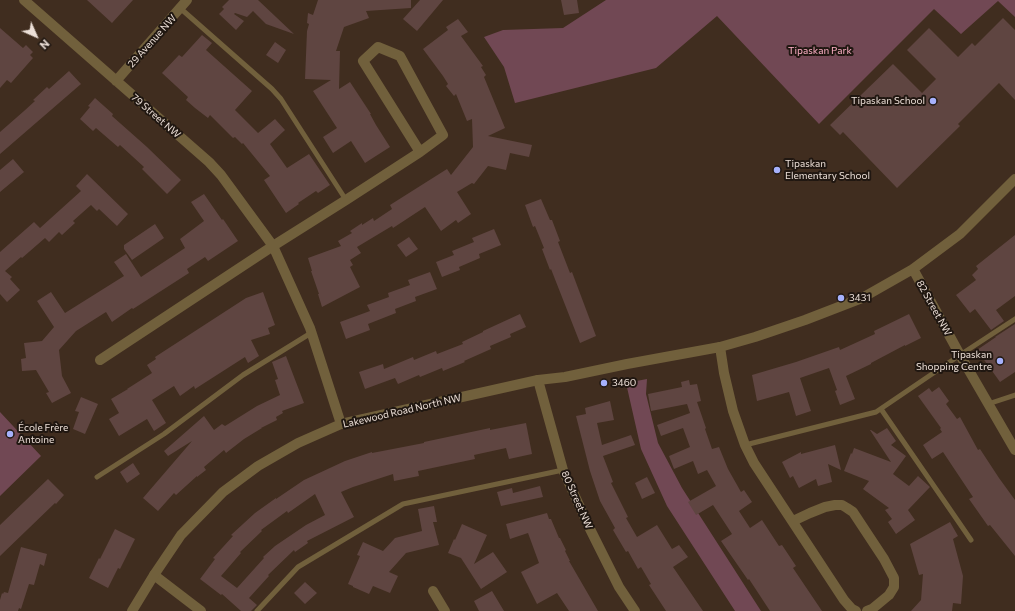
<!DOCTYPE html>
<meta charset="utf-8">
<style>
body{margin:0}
#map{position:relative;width:1015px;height:611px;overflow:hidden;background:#402d1f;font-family:Commissioner,sans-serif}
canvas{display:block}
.north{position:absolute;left:16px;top:16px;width:40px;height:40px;-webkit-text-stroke:3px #201711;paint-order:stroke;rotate:135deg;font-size:11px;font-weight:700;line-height:16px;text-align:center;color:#ecdfd7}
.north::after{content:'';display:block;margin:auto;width:14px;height:18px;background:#ecdfd7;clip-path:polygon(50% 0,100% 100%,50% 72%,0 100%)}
</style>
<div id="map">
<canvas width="1015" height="611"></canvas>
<div class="north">N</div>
</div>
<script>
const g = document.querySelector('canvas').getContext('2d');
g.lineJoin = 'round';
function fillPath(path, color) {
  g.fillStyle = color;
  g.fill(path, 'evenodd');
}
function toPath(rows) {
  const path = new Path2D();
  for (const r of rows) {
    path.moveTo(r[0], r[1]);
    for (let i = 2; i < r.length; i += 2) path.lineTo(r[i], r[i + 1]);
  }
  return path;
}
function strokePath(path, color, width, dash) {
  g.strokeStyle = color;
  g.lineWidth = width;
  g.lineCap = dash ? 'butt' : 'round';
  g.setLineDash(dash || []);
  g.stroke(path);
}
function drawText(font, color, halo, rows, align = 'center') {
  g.font = font + ' Commissioner,sans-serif';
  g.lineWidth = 4;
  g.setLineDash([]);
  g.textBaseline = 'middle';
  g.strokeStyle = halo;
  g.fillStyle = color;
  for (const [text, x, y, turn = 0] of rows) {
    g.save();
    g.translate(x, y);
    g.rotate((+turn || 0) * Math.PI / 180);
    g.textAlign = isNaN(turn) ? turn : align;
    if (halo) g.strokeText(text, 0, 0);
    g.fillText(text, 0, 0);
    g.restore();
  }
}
fillPath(toPath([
 [606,0,1015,0,1015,17,998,1,961,34,934,9,819,124,717,16,656,68,515,103,504,67,484,37,503,30,563,28],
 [647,379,646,394,658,443,682,488,761,611,735,611,667,506,641,449,626,383],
 [0,412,41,456,0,496]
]), '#714854');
fillPath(toPath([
 [87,0,133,0,112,23],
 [229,0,258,0,294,34,266,24,253,11,247,17,235,13,234,14,244,21,236,30,219,14,224,9,222,7],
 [318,0,411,0,411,8,366,11,369,18,344,27,336,51,340,51,339,89,350,82,371,114,370,114,376,125,390,147,365,163,351,141,333,153,323,137,337,128,313,91,331,80,305,79,307,31,309,24,307,23,308,13,313,15],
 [420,0,443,0,417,31,403,19],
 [561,0,577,0,579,13,564,15],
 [1003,18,1015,30,1015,100,999,83,958,124,960,126,897,188,843,132,840,135,830,125,893,64,922,93,936,79,907,50,929,28,958,57,972,43,975,46],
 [458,19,468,32,461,36,483,66,481,67,486,75,484,77,505,128,488,136,532,145,529,157,510,153,506,170,488,166,474,184,472,183,457,192,471,214,458,223,456,220,441,231,425,207,393,228,392,226,357,247,361,253,350,260,353,265,350,267,360,287,322,307,318,294,319,294,311,271,312,271,308,258,341,246,338,241,352,233,350,231,362,223,362,225,373,218,374,221,392,209,390,205,447,169,451,175,473,147,472,119,467,121,456,94,454,96,446,86,448,84,443,76,423,49,448,30,446,27],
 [0,28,23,48,26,45,33,52,30,55,33,58,11,83,7,80,0,88],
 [202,35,212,43,206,50,252,91,235,110,258,133,275,119,285,130,270,144,287,168,309,154,330,185,318,193,316,191,298,203,299,204,286,213,264,180,270,176,243,143,242,144,235,137,233,138,210,115,208,118,195,108,186,100,188,97,162,73,179,55,182,57],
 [275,42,286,50,278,63,266,55],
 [69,71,81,84,0,154,0,132,24,111,35,101,33,100,47,87,49,89],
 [95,98,113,114,112,116,147,147,181,180,167,194,142,169,144,167,120,145,118,147,96,128,93,131,80,119,90,107,88,106],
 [13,159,24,172,0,192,0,170],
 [87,174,128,214,117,226,99,209,97,211,91,205,73,221,75,223,62,235,59,232,49,242,45,238,22,258,21,257,5,271,12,277,10,279,20,290,7,302,0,294,0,252,34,222,40,228,81,191,76,186],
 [204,194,222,220,223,219,238,241,208,261,205,257,187,269,189,273,133,309,132,308,112,322,106,312,76,331,59,350,62,376,71,393,52,403,46,393,49,392,36,370,22,371,21,359,26,358,24,343,42,341,54,327,37,301,51,292,65,313,124,276,114,262,126,254,141,277,185,248,180,239,204,221,191,202],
 [541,199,550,220,552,220,560,241,558,242,570,273,572,272,596,336,580,343,551,269,550,270,542,249,544,248,535,226,533,227,525,205],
 [155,224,164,238,132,260,124,249,124,245],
 [494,229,501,245,479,254,480,258,459,267,460,270,442,277,436,262,454,255,452,251,474,242,472,238],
 [1015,235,1015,296,996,310,1004,321,991,330,975,309,970,313,956,295,976,280,972,275,978,269,976,266],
 [409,237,418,249,406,257,397,245],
 [430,272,437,289,415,297,416,301,395,309,396,313,368,324,370,330,346,339,340,322,370,311,367,305,389,297,388,293,410,285,408,280],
 [263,292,275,325,268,328,270,334,251,340,259,356,248,363,245,357,195,389,194,386,180,396,174,386,152,400,166,423,154,431,147,419,119,436,109,419,119,413,111,399,128,389,127,389,152,373,147,365,156,359,155,357,246,298],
 [520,314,526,327,510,334,511,337,490,346,491,349,464,361,465,362,443,371,442,368,420,377,419,375,398,384,395,378,365,389,359,372,383,364,384,369,413,357,414,360,436,351,437,354,463,344,462,342,483,332,483,331],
 [909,314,921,338,905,346,905,345,871,363,871,364,846,376,855,399,840,405,835,391,837,390,829,368,800,378,811,411,796,416,789,392,757,401,752,375,796,362,839,347,840,350,875,334,874,331],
 [1015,324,1015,372,1000,382,977,350,996,337,995,337],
 [286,356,304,403,282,411,283,413,276,417,277,420,261,428,262,428,244,439,226,453,224,450,204,467,206,470,197,477,197,476,176,495,174,493,158,511,143,498,192,441,168,456,164,451,204,416,214,430,222,424,225,426,257,406,280,395,275,380,278,379,272,362],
 [689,380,690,385,697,384,701,401,697,402,706,428,705,429,712,449,719,447,728,469,741,492,744,490,752,502,739,511,750,528,762,520,779,546,782,545,796,566,793,568,822,611,770,611,749,579,748,580,721,541,732,534,713,505,696,515,688,502,716,486,707,470,698,474,693,461,674,469,669,456,690,447,683,428,661,436,657,425,690,413,687,404,651,411,648,394,682,387,681,382],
 [939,387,949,401,946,404,957,419,960,417,978,450,980,449,999,478,1015,500,1015,556,990,525,988,526,969,499,973,497,943,452,932,459,923,445,942,432,940,429,941,428,918,396,929,388,932,392],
 [81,397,98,404,85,434,73,429,79,412,75,411],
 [610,401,614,420,597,423,602,445,631,435,635,445,603,456,613,482,611,483,628,517,626,518,637,537,657,525,672,549,679,545,688,557,673,567,703,611,666,611,649,585,651,584,641,567,638,569,628,551,626,552,613,530,615,528,600,501,590,471,576,416,586,414,585,408],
 [526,423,532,454,509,459,506,448,474,455,475,459,418,471,419,476,394,481,393,474,353,487,341,492,354,517,307,541,308,543,295,552,294,550,268,575,269,576,249,598,257,605,251,611,241,611,222,594,221,595,200,579,215,559,213,558,233,536,231,535,255,513,276,498,276,499,304,480,345,461,372,452,372,453,424,443,424,442,490,428,490,430],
 [315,494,325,515,306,525,275,546,263,557,264,558,237,588,221,576,241,553,240,552,262,531,261,530,287,511,288,513],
 [887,428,896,441,891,445,906,456,893,474,909,486,918,476,930,487,908,510,915,520,896,534,888,522,892,519,885,510,889,508,863,489,869,481,844,471,851,453,852,454,854,448,891,462,870,430,871,430,877,434],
 [835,445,841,470,828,464,832,482,818,486,816,479,799,488,793,476,790,478,782,462,801,452,801,454],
 [133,463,140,474,127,483,120,472],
 [647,477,655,493,642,499,635,483],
 [48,479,64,495,56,504,55,503,0,556,0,525],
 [540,486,543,497,501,506,497,492,512,488,513,493],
 [434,506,437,522,433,522,439,545,406,553,389,572,398,576,390,593,373,586,369,594,353,587,353,586,348,584,360,556,357,555,363,542,383,551,395,538,422,531,418,509],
 [547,513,549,519,551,519,559,538,560,538,566,550,565,551,570,561,569,561,598,611,569,611,557,593,537,604,521,572,539,563,528,533,510,539,506,524],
 [950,522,958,536,953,539,963,576,961,604,953,603,952,611,911,611,921,600,923,574,919,575,910,544],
 [462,524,487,535,474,564,493,552,507,572,481,589,461,558,448,553,454,539,455,540],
 [115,529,135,539,120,569,118,568,108,588,89,578,99,558,100,559],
 [21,547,47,554,44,566,40,564,34,585,29,584,21,609,19,608,18,611,0,611,0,600,2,593,3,594,4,592,8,593],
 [305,582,317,593,305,604,294,593],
 [492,591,504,611,479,611,474,601]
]), '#5f4541');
strokePath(toPath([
 [180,8,272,89,281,99,346,200],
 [988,404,1015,395],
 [881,409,971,540],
 [745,445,876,412,960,355,1015,319],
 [97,477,164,434,243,375,311,333],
 [257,611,298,567,403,504,563,470]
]), '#71603c', 5);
strokePath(toPath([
 [24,0,209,162,221,175,273,246,310,328,341,424],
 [116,81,187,0],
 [720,347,724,373,733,411,745,445,754,463,844,600,852,609,856,611],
 [100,360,273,246,346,200,420,152,443,135,400,56,378,47,363,61,420,152],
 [538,380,563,470,590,529,619,587,635,611],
 [793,521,810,513,825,507,835,505,842,505,847,508,853,512,884,559,894,578,894,587,889,595,872,609,867,611],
 [154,575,201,611],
 [433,591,445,611]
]), '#71603c', 10);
strokePath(toPath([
 [913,269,960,355,1015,450],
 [132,611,154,575,181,535,223,492,258,466,298,443,341,424,538,380,565,377,627,364,720,347,755,337,805,320,862,298,913,269,960,234,1015,179]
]), '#71603c', 10);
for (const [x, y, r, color] of [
 [933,101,4,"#a6b1fc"],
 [777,170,4,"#a6b1fc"],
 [841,298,4,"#a6b1fc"],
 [1000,361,4,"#a6b1fc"],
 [604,383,4,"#a6b1fc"],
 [10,434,4,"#a6b1fc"]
]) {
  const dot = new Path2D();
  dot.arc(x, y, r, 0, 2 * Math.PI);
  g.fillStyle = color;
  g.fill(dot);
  strokePath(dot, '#201711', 1.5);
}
drawText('10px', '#ecdfd7', '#201711', [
 ["29 Avenue NW",152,41,-48],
 ["79 Street NW",156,116,41],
 ["82 Street NW",934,308,61],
 ["Lakewood Road North NW",402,411,-13],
 ["80 Street NW",577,500,66]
]);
drawText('10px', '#ffb1c7', '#201711', [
 ["Tipaskan Park",820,51]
]);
drawText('10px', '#ecdfd7', '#201711', [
 ["Tipaskan School",925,101,"right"],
 ["Tipaskan",785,164],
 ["Elementary School",785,176],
 ["3431",849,298],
 ["Tipaskan",992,355,"right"],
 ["Shopping Centre",992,367,"right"],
 ["3460",612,383],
 ["École Frère",18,428],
 ["Antoine",18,440]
], 'left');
</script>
